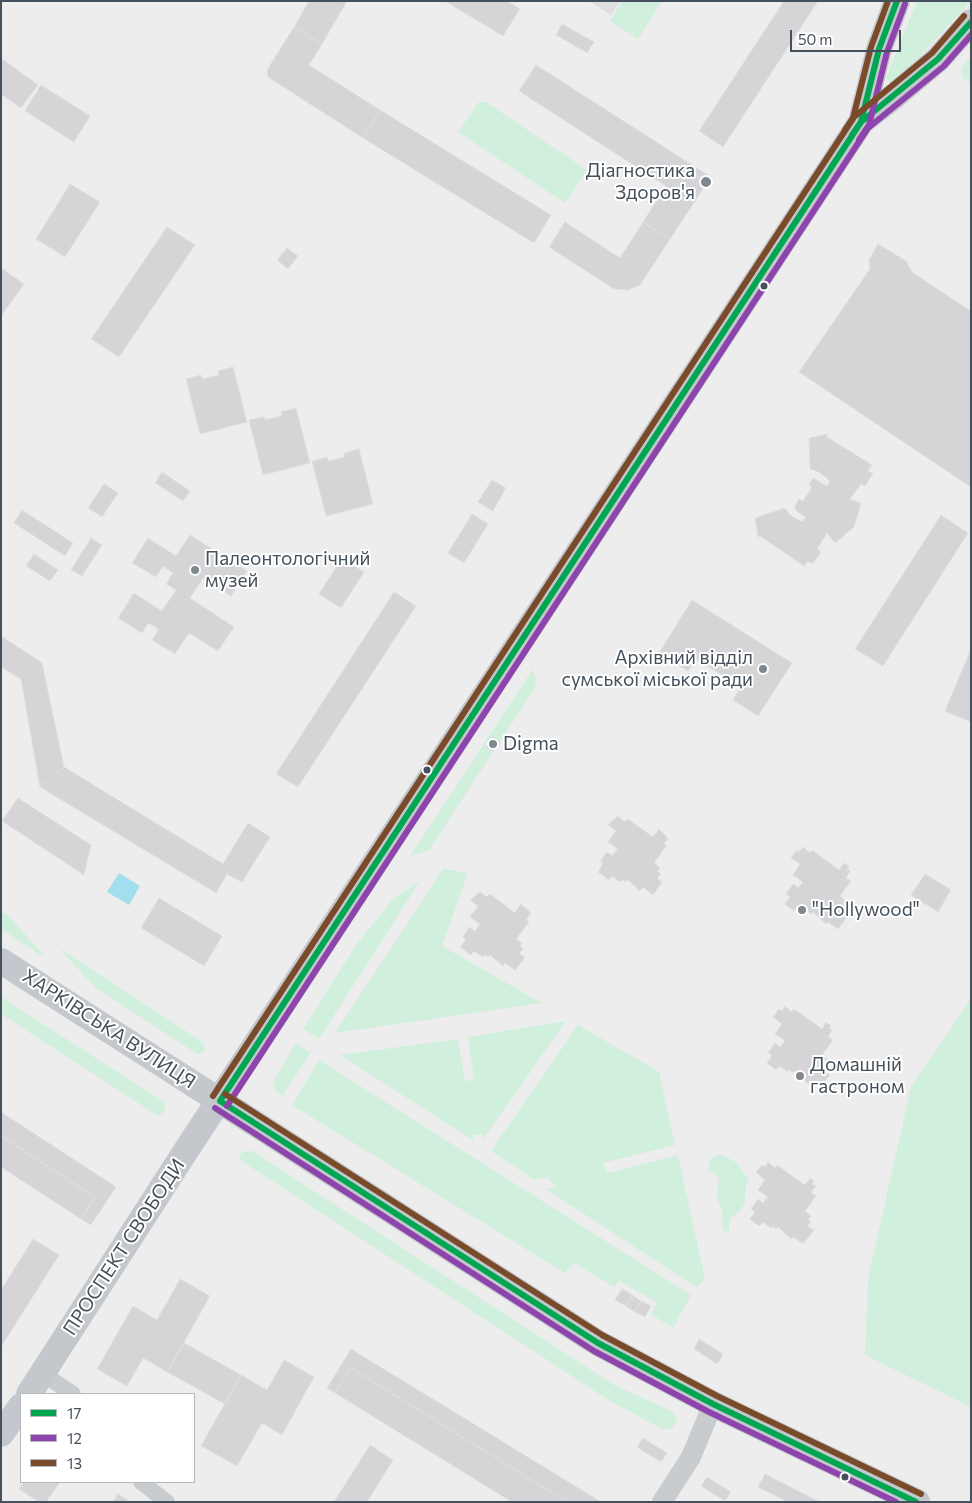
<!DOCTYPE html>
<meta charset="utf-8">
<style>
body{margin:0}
#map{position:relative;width:972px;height:1503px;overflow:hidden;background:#eeeded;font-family:Commissioner,sans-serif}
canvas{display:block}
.frame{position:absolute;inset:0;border:2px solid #44505b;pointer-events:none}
.legend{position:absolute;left:20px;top:1393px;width:175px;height:90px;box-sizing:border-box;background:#fff;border:1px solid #b4b9bd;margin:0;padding:6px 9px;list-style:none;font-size:15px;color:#44505b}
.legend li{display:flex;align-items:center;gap:10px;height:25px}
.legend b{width:25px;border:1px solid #b4b9bd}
.scale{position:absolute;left:790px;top:30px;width:111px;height:22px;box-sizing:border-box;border:2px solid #44505b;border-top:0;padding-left:6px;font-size:15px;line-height:18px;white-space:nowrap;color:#44505b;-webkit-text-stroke:4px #fff;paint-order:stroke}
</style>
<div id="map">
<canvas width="972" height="1503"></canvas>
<div class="frame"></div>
<ul class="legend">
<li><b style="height:6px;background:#00a651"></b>17</li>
<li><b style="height:6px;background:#8e44ad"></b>12</li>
<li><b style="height:6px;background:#7a4b2a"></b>13</li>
</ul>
<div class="scale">50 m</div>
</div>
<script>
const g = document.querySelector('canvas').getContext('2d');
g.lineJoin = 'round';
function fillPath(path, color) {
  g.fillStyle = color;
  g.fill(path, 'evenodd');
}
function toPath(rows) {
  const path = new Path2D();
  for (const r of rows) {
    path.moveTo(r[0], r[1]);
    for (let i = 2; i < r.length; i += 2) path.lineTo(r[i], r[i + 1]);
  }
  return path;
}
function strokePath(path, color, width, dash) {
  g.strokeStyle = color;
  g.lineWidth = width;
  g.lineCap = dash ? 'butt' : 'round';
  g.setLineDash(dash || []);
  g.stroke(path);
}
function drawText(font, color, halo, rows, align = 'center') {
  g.font = font + ' Commissioner,sans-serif';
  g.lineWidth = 4;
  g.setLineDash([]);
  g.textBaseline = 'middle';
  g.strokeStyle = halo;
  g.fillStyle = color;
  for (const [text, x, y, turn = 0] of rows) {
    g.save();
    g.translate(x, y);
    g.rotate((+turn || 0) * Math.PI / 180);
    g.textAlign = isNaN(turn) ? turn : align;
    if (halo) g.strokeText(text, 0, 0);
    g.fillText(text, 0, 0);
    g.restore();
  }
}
fillPath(toPath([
 [589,1,620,1,611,15]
]), '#e0dedf');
fillPath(toPath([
 [622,1,662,1,638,39,610,21],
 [917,1,971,1,894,84,890,84,886,78],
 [971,56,971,83,965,80,961,72,963,65],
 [479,102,486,102,587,170,565,203,458,132],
 [533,669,536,679,535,688,429,850,410,856],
 [443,869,468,873,442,946,542,1003,335,1033],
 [420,881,319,1039,303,1029,356,945,393,899],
 [1,911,10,917,47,959,1,929],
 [59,948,204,1043,205,1051,197,1054,96,988],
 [1,997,164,1102,165,1111,160,1115,155,1114,1,1014],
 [971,998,971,1407,865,1355,868,1278,911,1087],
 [566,1021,483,1139,482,1134,473,1135,473,1140,340,1055,458,1039,465,1082,474,1078,468,1037],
 [578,1025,659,1072,675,1145,603,1163,607,1173,678,1155,705,1279,696,1287,546,1189,556,1186,547,1177,535,1180,491,1151],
 [296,1043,310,1053,283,1096,275,1090,273,1082],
 [319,1060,691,1295,673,1328,651,1314,657,1303,619,1280,614,1287,574,1263,565,1273,292,1105],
 [245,1151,252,1151,616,1386,672,1411,677,1419,674,1426,669,1429,662,1429,610,1401,240,1160,239,1155],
 [716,1155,724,1156,736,1162,749,1180,746,1184,745,1202,741,1210,730,1219,729,1232,723,1230,722,1211,717,1200,719,1178,708,1170,709,1161]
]), '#d0efdc');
fillPath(toPath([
 [119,873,140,886,129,905,107,892]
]), '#a2deee');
const building = toPath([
 [309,1,347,1,322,44,294,27,309,1],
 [445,1,507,1,520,9,503,36,445,1],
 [784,1,818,1,723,147,699,131,784,1],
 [562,24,594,42,587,53,556,35,562,24],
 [294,27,322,44,309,65,380,110,363,138,268,77,267,70,294,27],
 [1,58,38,85,21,108,1,94,1,58],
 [536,65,711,177,670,239,643,222,666,186,519,91,536,65],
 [41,85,90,116,74,142,25,111,41,85],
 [380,110,551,215,534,243,363,138,380,110],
 [70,184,100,202,65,257,36,239,70,184],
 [565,222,620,258,643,222,670,239,640,285,628,290,614,289,549,247,565,222],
 [167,227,195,245,119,357,91,339,167,227],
 [878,244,906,261,913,273,971,311,971,487,799,372,870,269,869,260,878,244],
 [287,248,298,256,288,269,277,260,287,248],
 [1,268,24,284,1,316,1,268],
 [233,367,247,422,200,434,186,379,201,375,202,379,219,375,218,371,233,367],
 [296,408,310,463,263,475,249,420,264,417,265,420,282,416,281,412,296,408],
 [827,434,827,437,872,465,868,471,873,473,865,486,861,484,850,499,861,503,854,527,835,543,827,533,817,549,821,552,812,564,808,561,804,566,760,536,758,537,755,518,785,508,790,515,802,522,806,517,796,511,795,506,799,499,803,501,812,487,809,484,813,478,827,486,830,481,819,472,810,469,809,438,827,434],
 [359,449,373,504,326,516,312,461,327,457,328,461,345,457,344,453,359,449],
 [162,472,190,491,183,501,155,483,162,472],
 [492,480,506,488,493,511,478,502,492,480],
 [104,484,118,493,102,517,88,508,104,484],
 [22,510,73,543,65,556,14,523,22,510],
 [472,514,488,524,464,563,448,553,472,514],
 [941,515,968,533,883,666,855,649,941,515],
 [190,535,247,571,231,596,203,578,190,598,234,627,218,651,189,633,175,654,152,640,159,629,148,623,142,633,118,618,134,593,162,611,176,590,166,584,173,573,163,566,156,577,132,563,148,538,176,556,190,535],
 [91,538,102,545,82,576,71,570,91,538],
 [34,554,58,570,50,581,26,566,34,554],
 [342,558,364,572,341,608,319,594,342,558],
 [394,592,416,606,298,787,276,774,394,592],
 [692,600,792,663,758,716,733,700,741,687,696,659,688,671,659,653,692,600],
 [1,636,42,663,64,767,40,787,21,679,1,667,1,636],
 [971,649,971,722,945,711,971,649],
 [493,736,500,741,493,752,486,747,493,736],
 [64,767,223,864,248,823,270,837,242,882,227,874,216,893,40,787,64,767],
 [18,798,91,845,84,875,2,821,18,798],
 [618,816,625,822,628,819,653,837,659,829,668,838,664,844,666,846,654,863,660,868,657,871,661,874,657,878,662,882,653,895,643,887,640,891,627,879,625,882,622,880,620,882,612,876,609,880,598,872,603,863,600,861,607,852,612,856,618,849,608,842,616,831,608,825,618,816],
 [803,847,810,853,812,850,839,870,844,863,849,866,847,869,850,871,846,878,851,881,840,896,846,901,843,904,846,907,842,911,848,916,838,929,828,922,826,924,813,912,811,914,807,911,805,913,797,906,794,911,785,904,790,897,786,894,793,884,798,888,803,882,793,875,800,864,791,858,797,850,799,852,803,847],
 [925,874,951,890,938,912,911,895,925,874],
 [480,892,487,897,490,894,515,913,521,904,531,913,526,920,529,922,516,939,522,943,520,946,523,949,519,954,525,957,515,970,505,963,503,966,490,955,488,957,484,955,483,957,474,951,471,955,460,947,466,939,463,937,469,927,475,931,480,924,470,917,478,906,470,900,480,892],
 [159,898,222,936,204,966,141,928,159,898],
 [785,1006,792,1012,794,1009,822,1029,826,1022,831,1026,829,1028,832,1030,828,1037,833,1040,822,1055,828,1060,825,1064,828,1066,824,1070,830,1075,820,1088,810,1081,808,1084,795,1071,793,1073,789,1070,788,1072,779,1066,776,1070,767,1063,772,1056,768,1053,775,1043,780,1047,785,1041,775,1034,782,1024,773,1017,779,1009,782,1011,785,1006],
 [1,1112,116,1187,91,1225,81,1219,95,1197,1,1136,1,1112],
 [1,1136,95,1197,81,1219,1,1167,1,1136],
 [768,1162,775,1168,777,1165,805,1185,810,1178,814,1181,812,1184,816,1186,811,1192,816,1196,805,1211,811,1216,808,1220,811,1222,807,1226,814,1230,803,1244,793,1237,791,1239,778,1227,776,1229,772,1226,771,1228,763,1222,759,1226,750,1219,755,1212,751,1209,758,1199,763,1203,768,1197,758,1190,765,1180,756,1172,762,1165,765,1167,768,1162],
 [33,1239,59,1255,1,1347,1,1290,33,1239],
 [180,1279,210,1296,167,1372,143,1358,127,1386,97,1369,133,1306,157,1320,180,1279],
 [622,1289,632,1295,626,1306,615,1300,622,1289],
 [632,1295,641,1301,635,1312,626,1306,632,1295],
 [641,1301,651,1306,645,1317,635,1312,641,1301],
 [699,1339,723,1354,717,1364,694,1349,699,1339],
 [184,1343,241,1375,225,1404,167,1372,184,1343],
 [351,1349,549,1470,601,1502,567,1502,351,1368,335,1393,327,1388,351,1349],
 [284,1360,314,1377,282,1435,262,1423,237,1466,201,1446,241,1375,267,1390,284,1360],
 [351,1368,567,1502,512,1502,335,1393,351,1368],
 [643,1438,667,1453,661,1462,637,1447,643,1438],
 [370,1445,393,1460,367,1502,334,1502,370,1445],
 [765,1474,820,1502,788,1502,758,1487,765,1474],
 [707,1477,731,1492,725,1501,701,1486,707,1477],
 [24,1482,60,1482,46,1502,39,1502,19,1489,24,1482],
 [118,1494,131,1502,113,1502,118,1494]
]);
fillPath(building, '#d5d5d7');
strokePath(building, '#dfdfe0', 1);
strokePath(toPath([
 [43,1374,73,1394],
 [141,1482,167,1502]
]), '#c9cccf', 16);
strokePath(toPath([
 [662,1502,691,1457,713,1404]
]), '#c9cccf', 20);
strokePath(toPath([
 [861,122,879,49,897,1],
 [1,961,598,1343,713,1404,917,1502],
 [29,1394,189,1146,861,122,892,98,938,59,971,22],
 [1,1434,21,1406]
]), '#c4c8cd', 26);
strokePath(toPath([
 [852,135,861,122,879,49,897,1],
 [220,1101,861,122,938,59,971,22],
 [220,1101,598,1343,713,1404,916,1502]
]), '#00a651', 6);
strokePath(toPath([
 [859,140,869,125,887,52,905,4],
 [227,1106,868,128,944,66,971,35],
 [215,1108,594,1351,709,1412,896,1502]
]), '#8e44ad', 6);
strokePath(toPath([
 [845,130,853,118,871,47,888,1],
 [225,1094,602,1335,717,1396,921,1494],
 [213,1096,854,117,932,53,964,16]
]), '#7a4b2a', 6);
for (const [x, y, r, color] of [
 [706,182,6,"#80878e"],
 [764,286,4.5,"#44505b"],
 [195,570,5,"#80878e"],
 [763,669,5,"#80878e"],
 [493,744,5,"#80878e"],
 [427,770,4.5,"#44505b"],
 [802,910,5,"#80878e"],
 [800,1076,5,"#80878e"],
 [845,1477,4.5,"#44505b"]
]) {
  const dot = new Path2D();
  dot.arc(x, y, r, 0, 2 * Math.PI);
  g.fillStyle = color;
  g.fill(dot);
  strokePath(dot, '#fff', 2);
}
drawText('19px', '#44505b', '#fff', [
 ["Діагностика",695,171,"right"],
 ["Здоров'я",695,193,"right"],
 ["Палеонтологічний",205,559],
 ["музей",205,581],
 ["Архівний відділ",753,658,"right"],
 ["сумської міської ради",753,680,"right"],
 ["Digma",503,744],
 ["\"Hollywood\"",812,910],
 ["Домашній",810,1065],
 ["гастроном",810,1087]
], 'left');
drawText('19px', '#44505b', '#fff', [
 ["ХАРКІВСЬКА ВУЛИЦЯ",109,1029,33],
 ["ПРОСПЕКТ СВОБОДИ",124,1247,-57]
]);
</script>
